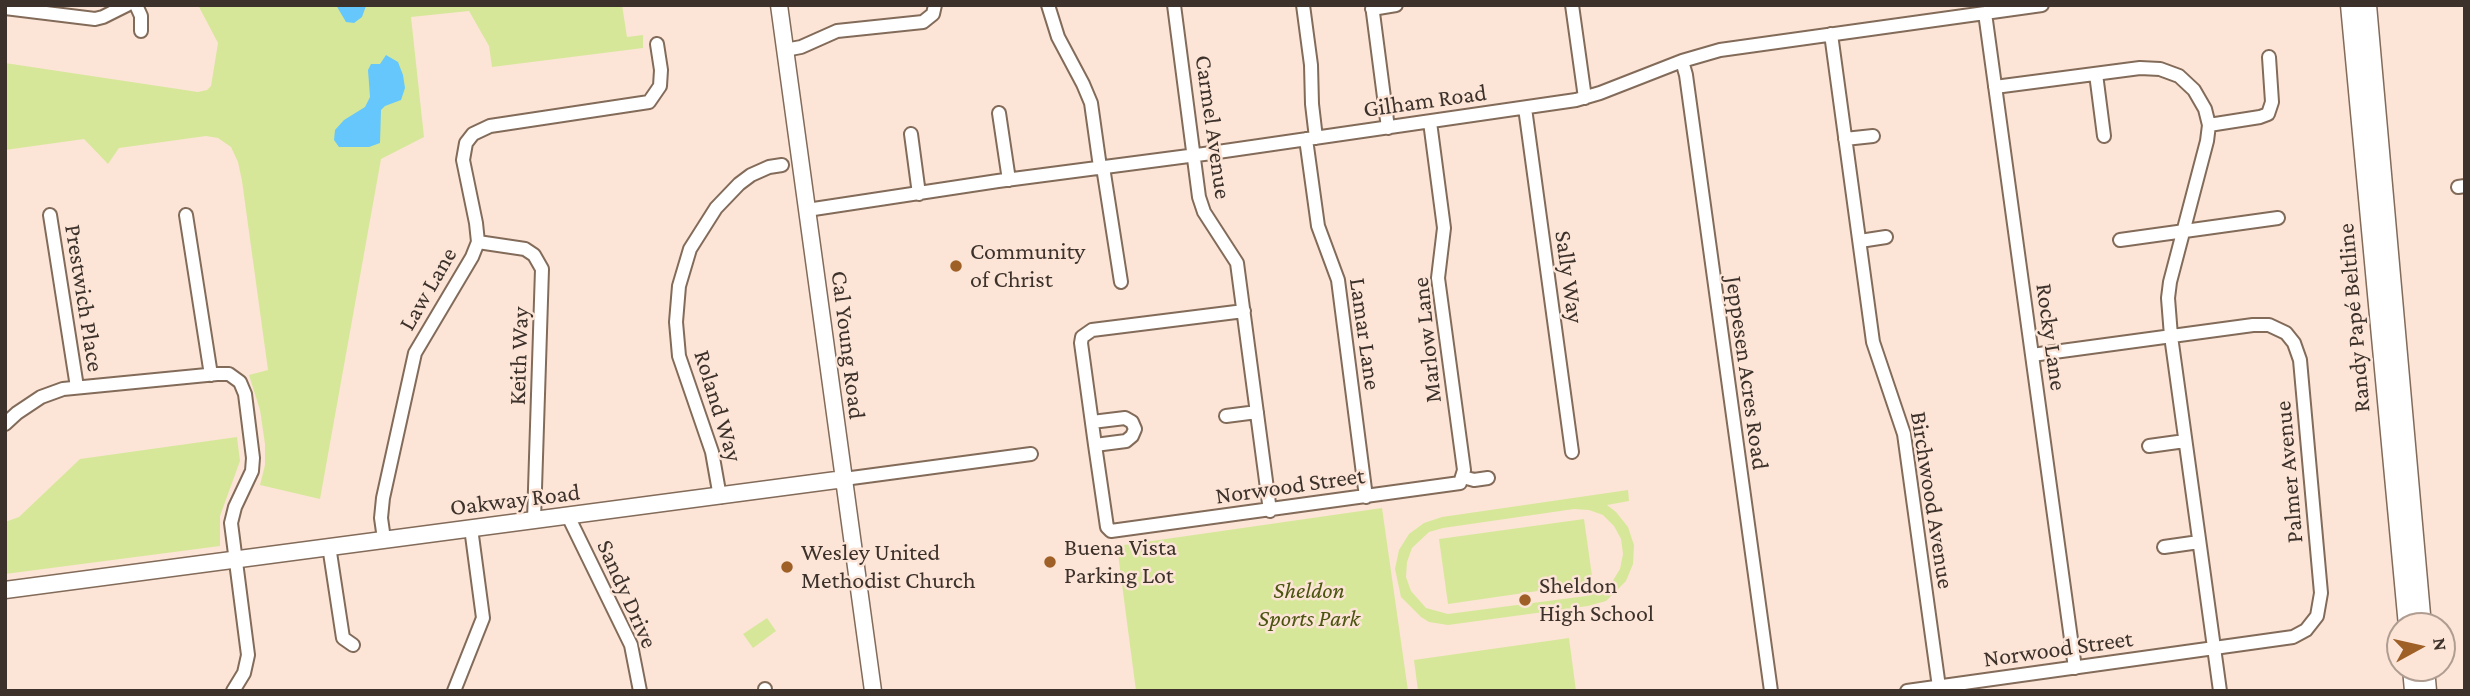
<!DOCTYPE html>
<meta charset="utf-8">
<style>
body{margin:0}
#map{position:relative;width:2470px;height:696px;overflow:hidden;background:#fce5d7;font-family:"Crimson Pro",serif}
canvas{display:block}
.frame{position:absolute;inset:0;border:7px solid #3d322b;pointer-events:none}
.north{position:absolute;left:2386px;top:612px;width:70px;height:70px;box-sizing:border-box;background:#fce5d7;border:2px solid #b09d92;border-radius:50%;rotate:82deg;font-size:19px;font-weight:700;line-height:28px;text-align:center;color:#3d322b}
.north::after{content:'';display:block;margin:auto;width:24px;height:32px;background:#9f6028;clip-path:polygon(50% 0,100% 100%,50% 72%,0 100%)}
</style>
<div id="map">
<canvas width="2470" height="696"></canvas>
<div class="frame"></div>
<div class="north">N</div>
</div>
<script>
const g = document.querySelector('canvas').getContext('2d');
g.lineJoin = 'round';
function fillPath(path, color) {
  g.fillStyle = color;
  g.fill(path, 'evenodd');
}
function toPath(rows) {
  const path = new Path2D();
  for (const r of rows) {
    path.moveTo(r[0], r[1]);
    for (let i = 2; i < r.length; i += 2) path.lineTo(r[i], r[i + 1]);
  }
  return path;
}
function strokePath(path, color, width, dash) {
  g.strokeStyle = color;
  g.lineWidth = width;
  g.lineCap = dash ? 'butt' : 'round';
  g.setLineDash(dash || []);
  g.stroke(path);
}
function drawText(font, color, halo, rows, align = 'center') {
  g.font = font + ' "Crimson Pro",serif';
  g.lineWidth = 5;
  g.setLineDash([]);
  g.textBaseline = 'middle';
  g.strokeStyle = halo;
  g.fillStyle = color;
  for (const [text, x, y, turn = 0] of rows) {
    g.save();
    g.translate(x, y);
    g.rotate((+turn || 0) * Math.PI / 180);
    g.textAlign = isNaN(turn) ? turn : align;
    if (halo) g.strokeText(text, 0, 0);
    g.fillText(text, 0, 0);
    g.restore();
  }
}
fillPath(toPath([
 [198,5,622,5,627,37,643,35,643,48,492,67,489,46,469,11,411,17,424,137,381,159,320,499,260,485,265,465,265,444,260,410,249,375,268,370,242,181,238,162,231,147,218,138,206,136,119,148,108,164,84,139,5,150,5,63,198,92,207,90,211,86,218,43],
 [237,437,240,461,220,516,220,546,5,574,5,522,19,517,80,459],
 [1628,490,1629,501,1607,505,1616,512,1628,527,1634,545,1633,564,1626,581,1606,601,1588,606,1448,625,1429,622,1421,617,1401,597,1395,569,1399,550,1409,534,1424,523,1442,517],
 [1574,509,1589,510,1603,515,1614,526,1621,539,1623,554,1620,569,1612,582,1600,591,1586,596,1448,614,1426,608,1411,591,1406,577,1407,562,1412,548,1429,532,1443,528],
 [1382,508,1408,691,1136,691,1117,546],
 [1584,519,1593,583,1448,604,1439,539],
 [767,618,776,631,753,648,743,634],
 [1569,638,1576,691,1418,691,1414,660]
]), '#d7e799');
fillPath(toPath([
 [336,5,366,5,366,6,362,17,354,23,346,22],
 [386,55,398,62,403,75,405,88,401,100,385,106,381,110,380,143,369,147,339,147,334,140,335,130,344,120,365,107,370,97,368,70,371,64,380,64]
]), '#65c7fb');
const minor = toPath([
 [136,5,141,16,141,31],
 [1048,5,1058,37,1083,84,1091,103,1100,167],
 [1174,5,1199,197,1204,212,1237,263,1270,511],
 [1303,5,1311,65,1312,104,1316,138],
 [1372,5,1388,128],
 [1572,5,1585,98],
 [5,8,95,19,103,17,127,5],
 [1372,9,1396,5],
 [1985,13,2075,668],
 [1831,34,1873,342,1904,434,1939,687],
 [785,50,801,47,837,31,923,22,933,14,935,5],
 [1682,61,1686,75,1771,691],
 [2096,74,2104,136],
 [1995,87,2140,68,2160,69,2179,76,2194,90,2205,109,2209,125,2260,117,2268,114,2272,102,2269,57],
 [1525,108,1572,452],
 [999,113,1009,180],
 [2209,125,2207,141,2170,282,2168,298,2171,336,2220,691],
 [911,134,919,194],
 [1306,139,1318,226,1338,280,1366,497],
 [1845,139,1873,136],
 [1103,167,1121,282],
 [2458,187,2465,186],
 [807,210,998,181,1204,154,1576,100,1600,93,1682,61,1720,50,2042,5],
 [50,215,77,387],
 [186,215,211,375],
 [2120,240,2278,218],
 [1860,241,1886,237],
 [478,242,525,249,534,255,542,269,534,520],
 [1244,311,1092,330,1082,337,1081,343,1095,445,1107,527,1111,531,1460,483,1464,470,1438,278,1444,228,1430,122],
 [1226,416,1257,412],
 [1092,422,1125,418,1132,422,1135,429,1132,436,1126,441,1095,445],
 [5,424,17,413,41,397,63,389,217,374,229,374,240,382,245,394,253,458,252,471,235,507,231,523,248,655,244,673,233,691],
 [2149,446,2185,441],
 [1463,477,1474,480,1488,478],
 [844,479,1031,454],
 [720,497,712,452,679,356,676,322,679,286,690,249,716,208,739,184,751,175,769,167,782,165],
 [568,516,631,645,640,691],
 [384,539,381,518,383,498,415,353,472,257,478,242,476,223,463,160,466,143,473,134,490,126,649,102,660,86,661,70,657,44],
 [329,546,343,638,353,645],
 [2164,547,2199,542],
 [765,689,765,691],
 [454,691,483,618,471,528],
 [1907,691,2293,637,2306,630,2317,616,2321,593,2300,360,2294,343,2286,333,2269,325,2253,325,2032,355]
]);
const major = toPath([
 [779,5,873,691],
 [5,590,844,479]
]);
const highway = toPath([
 [2350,5,2408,626],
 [2367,5,2422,626],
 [2412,668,2414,691],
 [2425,668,2427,691]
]);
strokePath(minor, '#836b5a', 16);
strokePath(major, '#836b5a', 19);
strokePath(highway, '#836b5a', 21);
strokePath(minor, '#fff', 12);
strokePath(major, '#fff', 16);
strokePath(highway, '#fff', 18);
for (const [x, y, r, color] of [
 [956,266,7,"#9f6028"],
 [1050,562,7,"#9f6028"],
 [787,567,7,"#9f6028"],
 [1525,600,7,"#9f6028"]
]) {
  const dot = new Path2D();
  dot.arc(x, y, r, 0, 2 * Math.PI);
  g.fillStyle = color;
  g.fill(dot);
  strokePath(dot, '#fce5d7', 2.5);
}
drawText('24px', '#3d322b', '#fce5d7', [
 ["Gilham Road",1425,101,-8],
 ["Carmel Avenue",1213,127,82],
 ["Sally Way",1569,277,82],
 ["Law Lane",428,289,-60],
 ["Prestwich Place",84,298,81],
 ["Randy Papé Beltline",2354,318,-95],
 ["Lamar Lane",1365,334,82],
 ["Rocky Lane",2051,337,82],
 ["Marlow Lane",1427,340,-96],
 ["Cal Young Road",848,345,83],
 ["Keith Way",519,356,-88],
 ["Jeppesen Acres Road",1747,373,82],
 ["Roland Way",718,406,73],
 ["Palmer Avenue",2289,472,-95],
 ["Norwood Street",1290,486,-8],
 ["Oakway Road",515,500,-7],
 ["Birchwood Avenue",1932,500,81],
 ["Sandy Drive",627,594,66],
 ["Norwood Street",2058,649,-8]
]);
drawText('24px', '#3d322b', '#fce5d7', [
 ["Community",970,252],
 ["of Christ",970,280],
 ["Buena Vista",1064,548],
 ["Parking Lot",1064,576],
 ["Wesley United",801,553],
 ["Methodist Church",801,581],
 ["Sheldon",1539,586],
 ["High School",1539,614]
], 'left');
drawText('italic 24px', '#4a5410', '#fce5d7', [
 ["Sheldon",1309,591],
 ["Sports Park",1309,619]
]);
</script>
